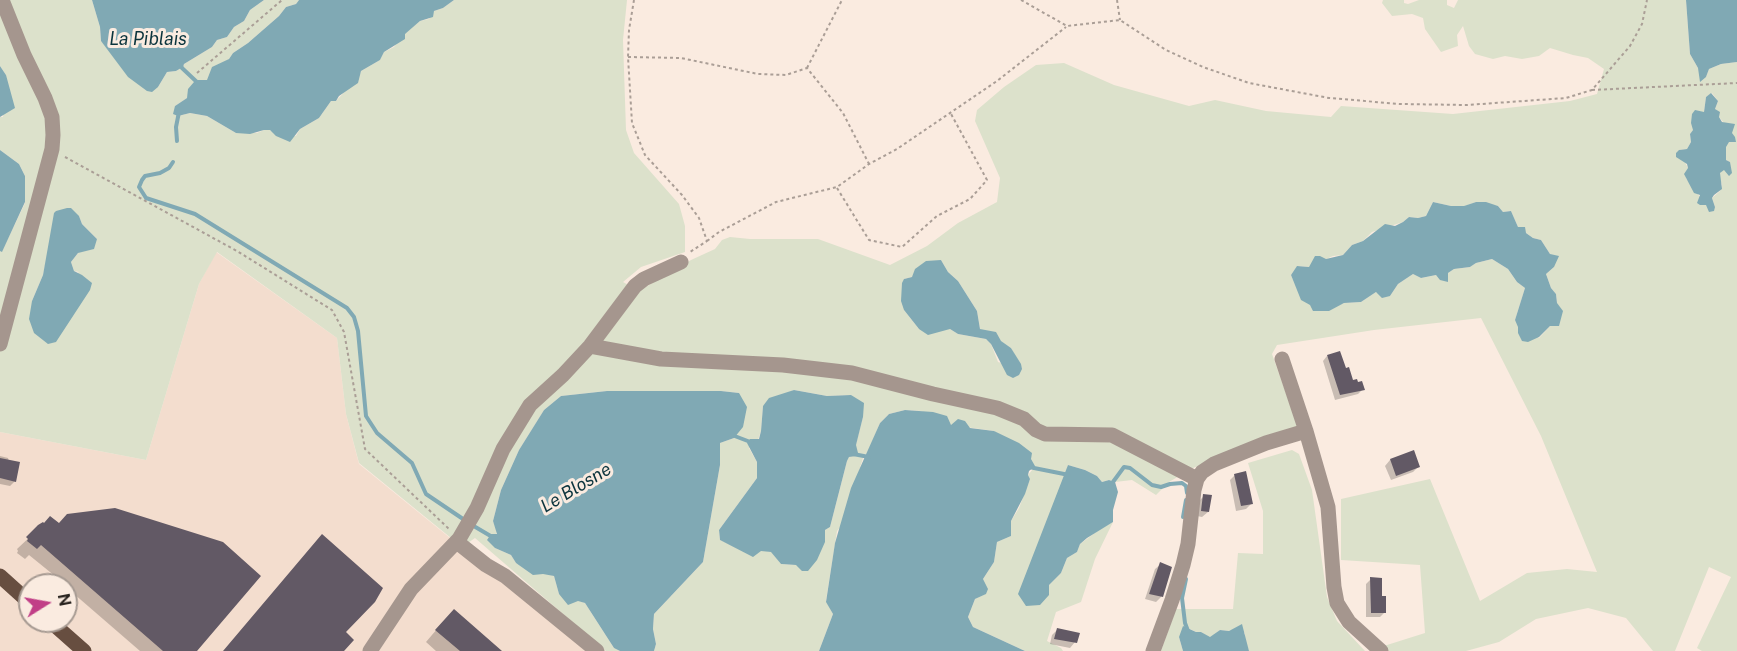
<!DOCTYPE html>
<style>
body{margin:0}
#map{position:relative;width:1737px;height:651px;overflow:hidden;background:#faebe0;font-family:"Public Sans",sans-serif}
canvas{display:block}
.north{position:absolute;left:18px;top:573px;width:60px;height:60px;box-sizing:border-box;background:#faebe0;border:2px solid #a69a92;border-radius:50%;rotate:79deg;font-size:16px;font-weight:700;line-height:24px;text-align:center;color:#27211d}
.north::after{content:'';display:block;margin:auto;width:21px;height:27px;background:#c13f87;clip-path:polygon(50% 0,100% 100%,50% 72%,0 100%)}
</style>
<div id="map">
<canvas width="1737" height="651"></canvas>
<div class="north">N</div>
</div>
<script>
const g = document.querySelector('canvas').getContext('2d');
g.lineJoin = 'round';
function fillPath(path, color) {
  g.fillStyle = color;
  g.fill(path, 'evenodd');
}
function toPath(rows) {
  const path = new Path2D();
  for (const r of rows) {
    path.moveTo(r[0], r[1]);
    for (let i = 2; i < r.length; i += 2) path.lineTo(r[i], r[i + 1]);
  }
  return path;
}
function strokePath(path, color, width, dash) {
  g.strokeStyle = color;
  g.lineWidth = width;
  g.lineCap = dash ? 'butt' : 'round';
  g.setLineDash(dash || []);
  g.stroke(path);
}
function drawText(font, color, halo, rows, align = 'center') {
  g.font = font + ' "Public Sans",sans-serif';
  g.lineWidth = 6;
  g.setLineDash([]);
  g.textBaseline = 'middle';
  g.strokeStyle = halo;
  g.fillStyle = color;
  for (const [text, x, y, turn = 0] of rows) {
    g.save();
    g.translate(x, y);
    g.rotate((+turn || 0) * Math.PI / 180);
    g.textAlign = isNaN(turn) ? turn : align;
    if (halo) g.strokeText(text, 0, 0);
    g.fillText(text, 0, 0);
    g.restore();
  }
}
fillPath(toPath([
 [216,252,337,338,346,414,359,464,589,651,0,651,0,432,146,460,199,284],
 [30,585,66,585,66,621,30,621]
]), '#f3ddce');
fillPath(toPath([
 [0,0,92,0,100,27,101,41,158,87,167,72,176,71,183,67,184,64,212,47,217,40,227,37,234,27,244,21,250,10,264,0,299,0,296,4,286,7,279,16,248,43,233,53,229,59,207,81,198,80,187,98,175,106,178,116,190,113,207,116,236,133,257,133,264,130,270,130,277,136,296,136,300,129,319,118,331,101,336,101,359,76,361,71,380,60,384,52,394,47,404,34,420,21,429,19,434,11,443,8,454,0,627,0,623,40,626,130,634,153,679,204,685,226,685,252,641,267,623,282,639,291,691,260,715,249,722,240,730,237,750,239,818,239,890,265,927,246,958,223,997,202,1000,178,975,121,977,110,1004,87,1036,65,1064,63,1114,85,1189,106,1215,100,1266,111,1331,117,1341,106,1453,114,1570,101,1597,94,1604,69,1588,58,1573,55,1550,48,1539,56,1522,59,1505,56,1493,59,1475,54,1469,46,1463,26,1457,35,1458,46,1441,52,1425,29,1423,18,1412,14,1392,16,1382,3,1383,0,1404,0,1404,3,1408,4,1419,0,1447,0,1447,5,1454,8,1458,0,1686,0,1690,54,1698,68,1706,77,1709,69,1721,64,1737,62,1737,651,1702,651,1697,648,1731,577,1709,567,1675,651,1653,651,1626,618,1588,608,1536,619,1499,642,1466,651,1368,651,1425,633,1420,565,1341,560,1341,499,1430,479,1480,601,1527,573,1567,569,1597,572,1541,436,1481,318,1374,330,1277,345,1272,354,1298,427,1193,468,1169,482,1156,495,1132,480,1115,482,1109,480,1102,482,1097,476,1085,470,1068,465,1049,585,1061,573,1067,558,1077,552,1080,544,1100,529,1113,522,1095,559,1081,602,1056,612,1047,641,1061,648,1063,651,1025,651,973,627,968,617,975,599,985,594,983,579,994,562,997,542,1011,536,1011,521,1019,508,1030,479,1028,475,1033,469,994,431,951,425,921,411,905,410,889,414,880,423,867,454,864,455,842,525,837,531,826,601,833,614,819,651,654,651,656,644,653,629,654,614,703,562,720,465,720,443,734,438,739,393,721,391,607,391,561,396,544,410,519,450,501,490,493,521,497,530,495,548,511,555,516,563,554,576,559,594,585,603,614,648,620,651,606,651,475,538,462,547,359,463,346,414,337,338,217,252,199,284,146,460,0,432,0,251,2,251,25,203,25,176,19,164,0,150,0,117,3,117,6,75,0,66],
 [1712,93,1718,101,1715,109,1719,117,1732,133,1725,147,1726,160,1730,162,1720,173,1720,179,1722,185,1720,191,1712,198,1715,207,1706,205,1686,178,1688,168,1679,150,1687,149,1691,142,1690,134,1693,130,1693,120,1704,112,1706,97],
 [1433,202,1451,206,1465,206,1476,202,1498,206,1503,212,1511,211,1518,227,1533,238,1541,240,1550,254,1554,267,1546,274,1551,288,1556,294,1557,303,1550,326,1539,338,1515,320,1525,288,1517,282,1508,269,1492,259,1476,263,1470,267,1454,269,1448,273,1448,282,1436,275,1421,278,1413,274,1398,284,1390,296,1376,292,1361,302,1344,303,1334,307,1311,305,1302,300,1291,275,1298,266,1309,267,1333,256,1343,255,1352,245,1363,241,1372,232,1403,222,1409,217,1418,218,1426,216],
 [79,216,82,224,97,239,78,253,71,262,74,271,79,272,32,301,43,275,48,252],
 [941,260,948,272,958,281,977,311,980,329,1011,348,1022,369,998,362,991,344,986,339,958,334,950,329,919,329,904,310,904,279,912,277],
 [794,390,827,396,851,395,863,417,853,455,849,457,847,461,830,527,825,530,796,565,781,564,772,552,729,544,720,540,719,530,757,478,757,462,749,448,758,440,761,431,763,406],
 [1292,450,1299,454,1312,490,1327,597,1337,621,1365,651,1249,651,1244,639,1245,633,1236,629,1229,631,1220,630,1210,638,1201,632,1196,632,1188,628,1179,637,1183,651,1161,651,1176,609,1233,609,1238,553,1263,554,1263,511,1248,463]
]), '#dce1cb');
fillPath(toPath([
 [92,0,264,0,250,10,244,21,234,27,227,37,217,40,212,47,184,64,183,67,176,71,167,72,158,87,152,92,147,91,128,77,101,41,100,27],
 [299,0,454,0,443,8,434,11,433,17,420,21,405,34,405,39,384,52,380,60,361,71,358,83,339,96,336,101,331,101,319,118,300,129,290,142,276,136,270,130,264,130,250,134,236,133,207,116,190,113,178,116,173,114,175,106,187,98,188,89,194,82,198,80,207,80,212,67,229,59,233,53,248,43,279,16,286,7,296,4],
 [1686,0,1737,0,1737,62,1721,64,1709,69,1706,77,1700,82,1698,68,1690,54],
 [0,66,6,75,15,108,0,117],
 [1711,93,1718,101,1715,109,1720,112,1719,117,1722,122,1735,124,1732,133,1735,137,1736,142,1729,142,1726,147,1726,160,1730,162,1732,173,1729,176,1724,170,1720,173,1722,189,1714,195,1712,198,1715,207,1714,211,1709,212,1706,205,1700,205,1697,203,1700,195,1694,193,1684,174,1688,168,1687,164,1676,157,1676,153,1679,150,1687,149,1691,142,1690,134,1693,130,1691,123,1692,114,1695,110,1704,112,1706,97],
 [0,150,19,164,25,176,25,202,2,252,0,251],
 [1433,202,1451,206,1464,206,1476,202,1486,202,1498,206,1503,212,1511,211,1518,227,1525,227,1526,233,1533,238,1541,240,1550,254,1559,256,1554,267,1546,274,1551,288,1556,294,1557,303,1563,311,1559,326,1550,326,1539,337,1528,342,1522,341,1518,333,1518,327,1515,320,1525,288,1517,282,1508,269,1492,259,1476,263,1470,267,1454,269,1448,273,1448,282,1440,280,1436,275,1421,278,1413,274,1398,284,1390,296,1382,298,1376,292,1361,302,1344,303,1329,311,1313,311,1310,305,1301,300,1291,275,1297,266,1309,267,1315,256,1320,256,1326,259,1343,255,1352,245,1363,241,1385,224,1395,226,1403,222,1409,217,1418,218,1426,216],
 [67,208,71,208,79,216,82,224,97,239,94,249,78,253,71,262,74,271,82,275,92,283,90,290,56,342,48,344,34,333,29,319,32,301,43,275,54,213,56,211],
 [941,260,948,272,958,281,977,311,980,329,996,332,1001,341,1011,348,1021,364,1022,369,1019,375,1013,378,1007,375,991,344,986,339,958,334,950,329,928,335,919,329,904,310,901,301,902,283,904,279,912,277,915,269,926,261],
 [794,390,827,396,851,395,864,403,863,417,856,445,858,453,856,456,849,457,847,461,830,527,825,530,825,542,817,560,808,571,802,571,796,565,781,564,771,552,761,551,753,557,720,540,719,530,757,478,757,462,747,443,750,439,759,439,761,431,763,406,769,398],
 [607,391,721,391,739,393,747,407,743,427,734,438,720,443,720,465,703,562,654,614,653,629,656,644,654,651,620,651,614,648,585,603,578,601,568,605,559,594,554,576,543,574,533,575,516,563,511,555,495,548,487,540,491,534,497,534,493,521,501,490,519,450,544,410,561,396],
 [905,410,933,412,947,416,951,425,958,419,965,421,970,428,994,431,1019,443,1032,453,1031,459,1035,466,1029,471,1028,475,1030,479,1025,494,1011,521,1011,536,997,542,994,562,983,579,988,589,986,594,975,599,968,617,973,627,1025,651,819,651,833,614,826,602,835,543,851,488,880,423,889,414],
 [1068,465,1085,470,1097,476,1102,482,1109,480,1115,482,1118,492,1113,510,1113,522,1087,538,1080,544,1077,552,1067,558,1061,573,1049,585,1049,595,1040,605,1026,606,1018,594],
 [1242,624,1249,651,1183,651,1179,637,1183,626,1196,632,1201,632,1210,637,1220,630,1229,631]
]), '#80a9b4');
fillPath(toPath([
 [1327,356,1352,382,1363,389,1358,394,1335,400,1323,361],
 [1413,452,1418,467,1413,472,1391,480,1385,466,1390,460],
 [0,456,8,458,15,481,10,486,0,484],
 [1235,475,1252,503,1246,509,1236,511,1230,480],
 [1204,496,1208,512,1202,517,1197,516,1199,501],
 [50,518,195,651,140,651,66,587,66,585,29,555,25,559,17,553,18,551,17,549],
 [1161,564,1161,597,1156,602,1145,599,1155,569],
 [1371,579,1385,612,1380,617,1366,617,1366,584],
 [443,622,500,651,436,651,426,642],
 [1057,630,1075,642,1070,648,1050,644,1052,635]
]), '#0003');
strokePath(toPath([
 [180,63,182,68,199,84],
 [177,141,176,127,179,112],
 [173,162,169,168,160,173,145,176,142,180,139,187,146,198,195,214,347,308,354,317,358,331,366,416,377,433,412,463,426,494,466,521],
 [732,435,753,443],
 [853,454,869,457],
 [1029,467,1069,475],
 [1110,486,1124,467,1130,468,1152,485,1161,487,1170,484,1182,483,1186,486,1187,493],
 [1183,517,1186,500],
 [472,525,494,538],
 [1186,579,1182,598,1185,623,1188,631]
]), '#80a9b4', 4);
fillPath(toPath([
 [1340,351,1346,368,1349,367,1353,380,1357,379,1358,382,1362,381,1365,390,1340,395,1327,355],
 [1414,450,1420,467,1396,476,1390,459],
 [0,458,20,462,16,482,0,478],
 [1246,471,1253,504,1241,506,1234,474],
 [1203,494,1212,495,1209,512,1201,511],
 [115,508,223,542,261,576,197,651,163,651,41,545,37,549,27,541,28,539,26,537,38,525,43,522,44,523,50,516,59,523,67,514],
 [322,534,383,588,375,602,346,632,354,640,344,651,223,651],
 [1160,562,1172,567,1163,597,1149,594],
 [1370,577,1382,578,1382,596,1386,596,1386,613,1371,613],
 [454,609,502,651,460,651,435,630],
 [1057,628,1080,633,1077,643,1054,639]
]), '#625965');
strokePath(toPath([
 [634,0,629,30,628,57,632,123,645,155,682,195,699,218,707,241,690,252],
 [1021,0,1067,26,1120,20,1166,50,1203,67,1249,83,1329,98,1400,104,1467,105,1566,98,1592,90,1630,46,1642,24,1647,0],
 [1117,0,1120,20],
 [628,57,681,58,758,74,786,75,807,68,843,113,869,164],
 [807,68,842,0],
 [197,73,282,0],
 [1592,90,1737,83],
 [65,157,237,251,332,310,344,332,365,449,449,529],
 [837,188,869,240,902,247,937,216,970,199,987,180,950,112],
 [707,241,719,232,776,202,837,187,869,164,897,149,997,81,1066,27]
]), '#aa9e96', 2, [3, 3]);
strokePath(toPath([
 [0,344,52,149,53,135,52,117,45,98,24,55,2,0],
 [590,346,661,359,783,365,852,373,933,394,997,408,1024,419,1036,430,1045,434,1112,435,1197,479],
 [1282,359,1306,431,1328,507,1334,587,1337,603,1349,622,1381,651],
 [457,542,486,565,505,576,597,651],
 [370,651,411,589,459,539,477,508,503,449,530,405,563,375,590,346,635,286,644,279,681,262],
 [1153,651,1172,600,1183,565,1188,544,1194,490,1197,479,1202,472,1214,464,1266,443,1306,431]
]), '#a5968e', 15);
strokePath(toPath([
 [0,576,30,603],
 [50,621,84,651]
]), '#674e40', 15);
drawText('italic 18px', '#0b343d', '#faebe0', [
 ["La Piblais",148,39],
 ["Le Blosne",576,488,-31]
]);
</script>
